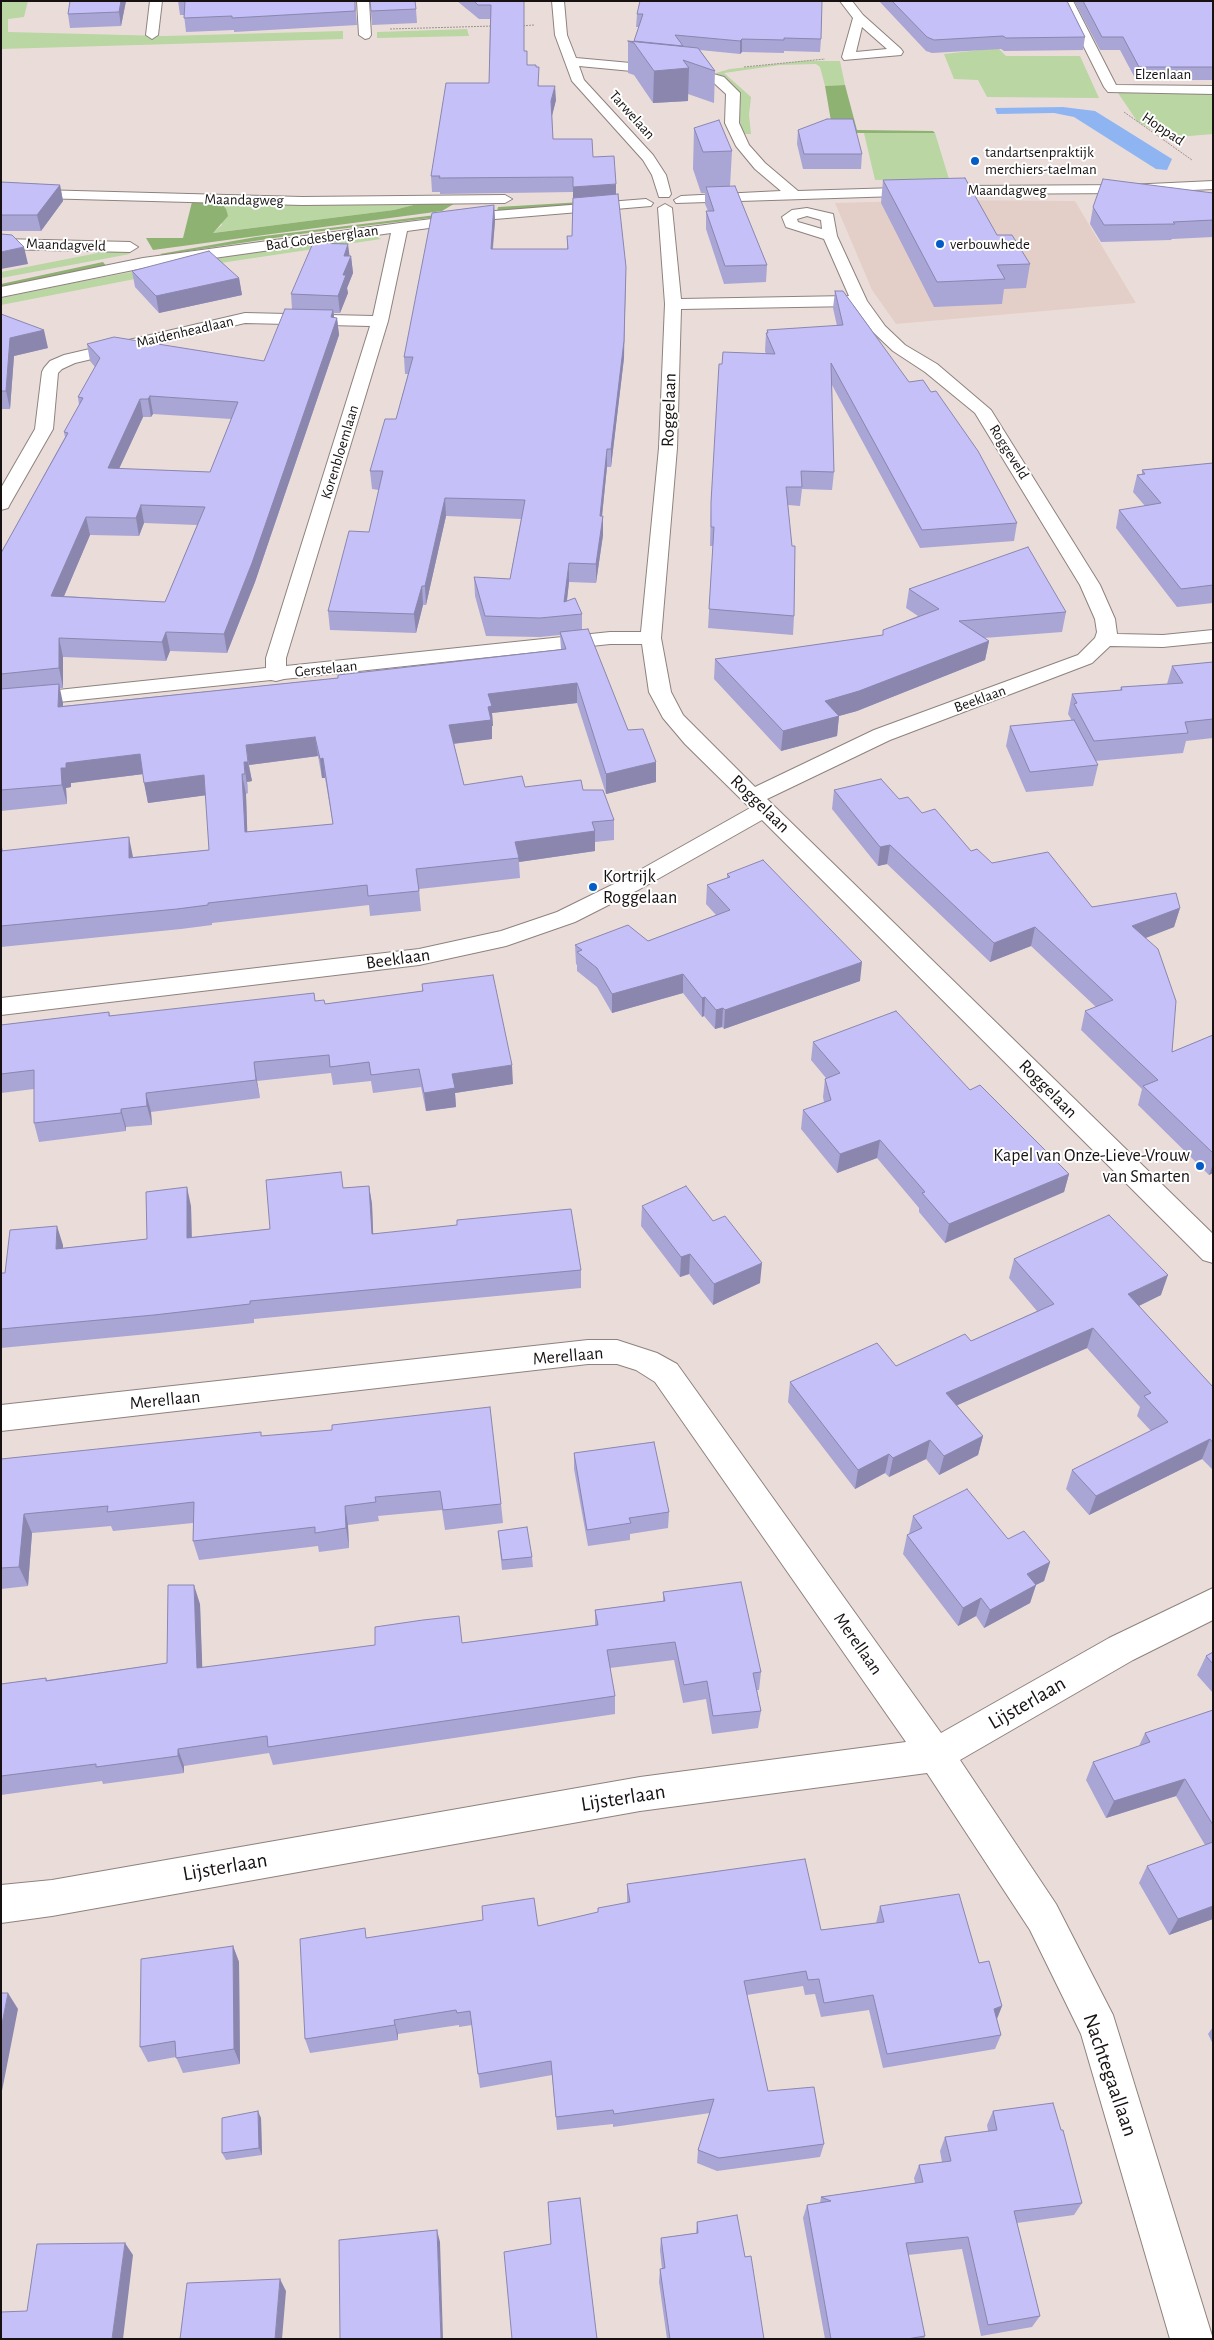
<!DOCTYPE html>
<style>
body{margin:0}
#map{position:relative;width:1214px;height:2340px;overflow:hidden;background:#eaddd9;font-family:"Alegreya Sans",sans-serif}
canvas{display:block}
.frame{position:absolute;inset:0;border:2px solid #171211;pointer-events:none}
</style>
<div id="map">
<canvas width="1214" height="2340"></canvas>
<div class="frame"></div>
</div>
<script>
const g = document.querySelector('canvas').getContext('2d');
g.lineJoin = 'round';
function fillPath(path, color) {
  g.fillStyle = color;
  g.fill(path, 'evenodd');
}
function toPath(rows) {
  const path = new Path2D();
  for (const r of rows) {
    path.moveTo(r[0], r[1]);
    for (let i = 2; i < r.length; i += 2) path.lineTo(r[i], r[i + 1]);
  }
  return path;
}
function strokePath(path, color, width, dash) {
  g.strokeStyle = color;
  g.lineWidth = width;
  g.lineCap = dash ? 'butt' : 'round';
  g.setLineDash(dash || []);
  g.stroke(path);
}
function drawText(font, color, halo, rows, align = 'center') {
  g.font = font + ' "Alegreya Sans",sans-serif';
  g.lineWidth = 4;
  g.setLineDash([]);
  g.textBaseline = 'middle';
  g.strokeStyle = halo;
  g.fillStyle = color;
  for (const [text, x, y, turn = 0] of rows) {
    g.save();
    g.translate(x, y);
    g.rotate((+turn || 0) * Math.PI / 180);
    g.textAlign = isNaN(turn) ? turn : align;
    if (halo) g.strokeText(text, 0, 0);
    g.fillText(text, 0, 0);
    g.restore();
  }
}
fillPath(toPath([
 [944,200,1075,201,1136,303,896,324,872,290,835,203]
]), '#e4cfc8');
fillPath(toPath([
 [1,1,28,1,24,17,8,19,8,32,165,36,343,31,343,39,1,49],
 [467,29,469,36,377,38,377,32],
 [998,48,1006,56,1080,56,1099,98,987,97,978,80,954,79,944,54],
 [803,61,840,61,845,85,825,86,820,67,816,64,780,65,724,73,751,97,749,115,751,134,743,134,731,85,716,73,730,69],
 [1118,93,1213,94,1213,134,1166,138,1137,121],
 [864,133,935,133,949,179,875,180],
 [220,202,425,202,394,210,212,233,222,225],
 [373,235,381,239,207,265,1,305,1,298,73,283,158,267],
 [113,250,128,251,130,254,1,278,1,272]
]), '#b9d6a3');
fillPath(toPath([
 [845,85,857,130,933,131,935,133,833,133,825,86],
 [599,201,599,203,497,212,498,207],
 [192,202,220,202,226,209,228,216,213,233,394,210,425,202,457,202,442,211,153,250,146,238,183,238],
 [485,209,480,212,314,232,162,255,160,254,256,237],
 [103,262,107,267,1,289,1,284]
]), '#8eb271');
fillPath(toPath([
 [1063,107,1095,111,1140,139,1172,159,1167,170,1156,169,1074,117,1054,113,997,114,995,108]
]), '#8eb5f2');
const minor = toPath([
 [150,1,162,1,158,35,152,39,146,35,150,1],
 [357,1,369,1,371,35,369,38,365,39,359,35,357,1],
 [552,1,564,1,567,35,576,58,696,69,724,77,740,93,739,123,749,145,765,163,798,191,962,186,1128,185,1213,181,1213,189,1128,193,962,194,676,203,674,200,681,196,781,191,755,169,736,146,725,123,726,94,714,83,695,77,579,66,584,80,653,155,666,175,671,194,669,197,659,197,652,175,643,160,572,81,555,35,552,1],
 [840,1,852,1,863,15,901,49,903,52,901,55,844,60,842,57,853,18,840,1],
 [862,27,887,49,856,52,862,27],
 [1061,1,1073,1,1116,85,1213,86,1213,94,1108,92,1104,87,1061,1],
 [1,189,302,197,505,195,512,199,505,203,302,205,1,197,1,189],
 [646,199,653,203,651,206,495,219,407,231,388,321,286,658,286,666,610,632,641,632,659,448,665,304,658,208,665,204,672,208,681,299,849,296,824,239,786,227,782,217,792,210,807,208,833,214,837,236,867,301,885,326,905,345,937,364,991,410,1100,585,1115,619,1117,634,1163,635,1213,630,1213,642,1163,647,1110,646,1092,663,890,740,767,799,1213,1234,1213,1263,1203,1260,762,820,640,889,575,922,506,946,419,965,1,1015,1,998,419,949,501,931,557,912,624,879,750,808,685,744,663,718,649,692,642,644,610,644,284,679,276,681,271,680,1,708,1,696,266,668,266,658,370,326,245,323,75,363,62,369,58,373,53,429,10,504,8,508,1,510,1,488,35,429,42,372,44,368,50,361,64,355,245,313,373,316,391,233,143,268,1,297,1,287,143,258,400,223,495,211,646,199],
 [807,216,821,220,822,229,798,222,797,219,807,216],
 [854,306,873,332,893,351,925,372,975,413,1080,585,1095,619,1097,632,1095,638,1078,655,874,730,755,787,683,715,671,692,661,638,677,448,681,309,854,306],
 [1,239,130,242,138,247,130,252,1,249,1,239],
 [588,1340,617,1340,657,1353,677,1364,941,1733,1109,1638,1213,1588,1213,1620,1133,1660,960,1760,1056,1904,1113,2015,1213,2339,1170,2339,1081,2034,1030,1930,927,1773,640,1811,52,1916,1,1923,1,1885,52,1880,640,1777,906,1742,655,1382,636,1370,617,1364,588,1364,1,1431,1,1405,588,1340]
]);
strokePath(minor, '#8e827e', 2);
strokePath(toPath([
 [520,26,534,25],
 [390,29,494,26],
 [744,67,825,59],
 [1124,112,1192,160]
]), '#9c928f', 1, [2, 1]);
fillPath(minor, '#fff');
fillPath(toPath([
 [126,1,121,26,70,28,68,14],
 [178,1,355,1,357,25,234,32,234,30,186,32,184,15,180,15],
 [370,1,416,9,417,23,372,25],
 [457,1,524,1,524,51,527,65,539,86,556,100,552,115,553,139,593,157,616,195,624,358,611,467,607,467,602,516,603,516,603,535,596,583,569,582,567,601,582,614,582,630,628,730,656,782,606,794,577,703,492,713,493,726,492,726,492,739,454,744,464,785,525,787,583,790,614,820,614,840,595,842,595,851,519,862,520,878,419,889,421,911,370,916,369,905,212,923,212,925,181,929,1,947,1,843,3,851,133,857,209,850,206,795,148,803,143,774,71,783,71,787,66,788,67,804,1,811,1,553,65,437,64,432,79,405,78,397,95,367,90,361,87,344,264,361,292,309,291,294,349,256,351,256,353,273,347,288,348,293,340,313,334,313,334,318,337,318,339,335,255,582,227,653,170,651,166,661,63,657,63,688,59,688,63,706,338,678,561,650,560,635,540,637,486,636,475,596,474,577,510,579,521,519,446,516,426,605,423,605,416,633,330,630,328,611,369,532,379,490,372,489,370,471,396,419,408,374,405,374,404,357,494,205,495,221,493,249,567,249,567,236,572,236,573,192,440,194,440,192,432,192,431,176,489,83,490,19,479,19],
 [153,414,231,419,210,472,119,469,143,417,151,417],
 [144,523,197,525,165,602,64,596,90,535,139,536],
 [318,756,322,778,325,778,333,824,247,832,246,794,248,793,247,782,252,781,249,765],
 [640,1,821,39,820,52,784,51,784,53,742,52,740,54,700,50,715,71,714,103,688,94,688,101,653,103,634,75,628,73,628,41,634,41,639,27,636,27,637,14],
 [879,1,1067,1,1085,37,1083,50,1004,51,1001,49,932,53,926,51],
 [1074,1,1213,1,1213,80,1136,80,1120,50,1100,50],
 [694,128,732,151,730,186,767,265,766,282,724,284,706,229,706,211,708,211,705,204,705,193,701,193,693,169],
 [798,130,862,154,861,169,803,169,797,144],
 [883,180,997,235,1030,264,1026,288,1004,289,1002,304,934,307,881,203],
 [1,182,60,185,63,201,41,231,1,231],
 [1213,193,1213,237,1172,239,1171,240,1101,242,1090,224,1093,207],
 [132,271,239,278,242,295,159,313,135,287],
 [835,291,909,382,1017,523,1014,541,920,548,832,385,834,472,832,490,802,489,800,506,788,505,794,616,793,635,708,628,713,546,710,546,711,502,722,364,766,354,765,351,766,333,767,333,767,330,837,326,833,308],
 [1,314,48,348,14,356,10,409,1,409],
 [1213,463,1213,603,1177,607,1116,528,1119,510,1145,506,1133,492,1137,475,1142,474,1142,470],
 [909,589,1066,612,1062,632,984,638,989,641,985,660,857,711,839,716,837,736,781,751,714,679,715,659,883,635,883,630,918,616,906,608],
 [1213,662,1213,738,1186,741,1183,753,1095,761,1098,765,1093,786,1026,792,1006,746,1010,726,1071,721,1071,719,1068,714,1072,694,1120,690,1121,687,1167,684,1172,666],
 [834,790,899,799,922,813,971,851,992,863,1092,907,1180,908,1174,927,1146,938,1172,1052,1213,1035,1213,1173,1209,1175,1138,1105,1142,1089,1081,1030,1085,1011,1096,1007,1031,946,990,962,887,864,878,866,832,809],
 [727,874,860,981,724,1029,722,1027,715,1029,704,1016,702,1017,683,993,612,1013,597,987,577,971,577,965,576,964,575,945,648,941,716,915,706,904,707,885,727,878],
 [422,984,513,1084,455,1093,456,1107,426,1111,421,1087,373,1093,371,1081,333,1085,331,1073,257,1081,260,1098,151,1112,152,1125,126,1127,126,1131,39,1142,34,1123,34,1089,1,1093,1,1025,109,1012,110,1016,315,1001,325,1004,422,991],
 [813,1042,970,1090,1069,1174,1064,1192,945,1243,919,1212,919,1208,877,1158,837,1173,801,1129,803,1110,824,1102,823,1097,825,1079,826,1078,811,1060],
 [369,1186,372,1204,373,1234,581,1270,581,1288,254,1319,254,1323,159,1333,1,1348,1,1273,5,1273,63,1245,63,1248,147,1239,191,1206,192,1237,270,1229,343,1188],
 [642,1206,713,1221,760,1283,713,1305,689,1274,680,1277,641,1226],
 [1014,1259,1161,1295,1139,1306,1213,1387,1213,1470,1202,1459,1089,1515,1066,1489,1072,1470,1151,1431,1137,1416,1140,1407,1087,1348,957,1405,983,1436,978,1455,939,1475,926,1459,889,1477,885,1473,855,1489,788,1402,790,1382,896,1366,971,1341,1037,1311,1009,1278],
 [262,1436,501,1504,503,1523,445,1530,442,1510,378,1516,379,1521,348,1525,349,1548,319,1552,318,1546,199,1560,193,1541,193,1523,113,1531,111,1526,32,1533,28,1586,1,1589,1,1459],
 [574,1453,669,1512,668,1528,630,1534,630,1540,588,1546,574,1469],
 [913,1516,1008,1539,1050,1562,1044,1581,1036,1585,1030,1603,984,1628,976,1616,958,1626,903,1554,907,1535,909,1534],
 [498,1531,532,1557,533,1567,502,1570],
 [663,1592,761,1672,759,1690,757,1690,761,1711,758,1728,712,1734,706,1699,683,1703,674,1660,610,1668,615,1696,615,1714,273,1765,269,1753,184,1766,184,1773,103,1784,102,1781,1,1795,1,1684,46,1678,47,1680,167,1663,200,1604,202,1668,462,1643,595,1626,595,1610,663,1601],
 [1213,1652,1213,1693,1197,1675,1206,1656],
 [1213,1710,1213,1919,1169,1935,1139,1883,1147,1866,1205,1845,1176,1796,1106,1818,1086,1780,1093,1762,1139,1746,1145,1733],
 [627,1884,821,1930,876,1923,880,1906,979,1963,1002,2006,997,2019,1001,2035,995,2049,883,2068,869,2010,821,2017,815,1994,805,1995,803,1986,747,1995,768,2091,824,2144,820,2157,717,2171,697,2163,698,2150,710,2113,613,2127,613,2124,557,2130,552,2075,480,2088,472,2025,459,2027,459,2025,398,2034,398,2040,310,2053,305,2039,367,1938,538,1926,598,1912,627,1903],
 [233,1946,239,1962,240,2064,183,2073,176,2057,148,2062,140,2047],
 [1213,2027,1213,2044,1208,2034],
 [993,2111,1082,2203,1074,2215,1017,2223,1040,2316,1032,2327,981,2336,962,2249,908,2255,925,2336,924,2339,825,2339,803,2218,807,2205,820,2203,821,2197,915,2183,914,2178,919,2165,942,2162,940,2151,945,2137,988,2131,987,2125],
 [261,2118,262,2155,226,2160,222,2153],
 [697,2222,745,2257,764,2339,667,2339,659,2282,660,2269,662,2269,660,2250,661,2238,696,2233]
]), '#a9a5d5');
fillPath(toPath([
 [121,1,126,1,121,26,119,12],
 [742,39,742,52,740,54,740,41],
 [689,68,688,101,653,103,654,71],
 [555,86,556,100,552,116,551,101],
 [616,184,616,199,573,203,573,187],
 [60,185,63,201,41,231,37,215],
 [494,205,495,221,491,266,491,249],
 [348,244,350,259,351,256,353,273,347,288,348,293,340,313,338,296,344,256],
 [24,247,28,264,1,269,1,252],
 [626,267,624,358,611,467,611,449],
 [239,278,242,295,159,313,156,296],
 [333,310,335,323,337,318,339,335,255,582,227,653,224,634],
 [44,330,48,348,14,356,10,409,6,391,10,338],
 [150,396,153,414,151,417,148,399],
 [140,399,143,417,111,486,108,468],
 [607,449,607,467,600,535,600,516],
 [445,498,446,516,426,605,425,586],
 [141,505,144,523,139,536,136,518],
 [603,516,603,535,596,583,596,564],
 [86,517,90,535,56,615,51,596],
 [569,563,569,582,565,616,564,602],
 [422,586,423,605,416,633,414,614],
 [166,632,170,651,166,661,162,642],
 [59,638,63,657,63,688,59,668],
 [989,641,985,660,857,711,839,716,837,736,781,751,783,731,825,701],
 [577,683,577,703,492,713,493,726,492,726,492,739,450,744,449,725,488,707,488,694],
 [59,684,63,703,63,726,58,707],
 [315,737,318,756,249,765,246,745],
 [140,754,144,774,71,783,71,787,66,788,67,804,62,785,61,768,66,763],
 [323,758,325,778,322,778,320,759],
 [244,762,248,762,252,781,247,782,248,793],
 [656,762,656,782,606,794,606,774],
 [242,774,246,794,248,852,245,832],
 [204,775,208,795,148,803,144,783],
 [595,831,595,851,519,862,515,842],
 [129,837,133,857,129,858],
 [890,845,887,864,878,866,880,847],
 [1180,908,1174,927,1127,945,1132,926],
 [1035,927,1031,946,990,962,994,943],
 [862,962,860,981,724,1029,725,1010],
 [683,974,683,993,612,1013,612,994],
 [705,997,704,1016,702,1017,702,998],
 [723,1008,722,1027,715,1029,716,1010],
 [254,1062,257,1081,260,1098,256,1080],
 [512,1065,513,1084,455,1093,456,1107,426,1111,424,1093,452,1074],
 [146,1093,151,1112,152,1125,147,1106],
 [121,1109,126,1127,126,1131,121,1113],
 [880,1140,877,1158,837,1173,840,1154],
 [1213,1164,1213,1173,1209,1175],
 [1069,1174,1064,1192,945,1243,949,1224],
 [369,1186,372,1204,374,1253,372,1234],
 [187,1187,191,1206,192,1257,187,1238],
 [57,1226,63,1245,62,1268,56,1249],
 [690,1254,689,1274,680,1277,681,1257],
 [762,1263,760,1283,713,1305,714,1284],
 [1168,1275,1161,1295,1122,1314,1128,1294],
 [1093,1328,1087,1348,942,1412,946,1393],
 [983,1436,978,1455,939,1475,944,1456],
 [1210,1439,1202,1459,1089,1515,1096,1496],
 [930,1440,926,1459,889,1477,893,1458],
 [889,1454,885,1473,855,1489,858,1470],
 [345,1506,348,1525,349,1548,346,1528],
 [24,1514,32,1533,28,1586,19,1567],
 [1050,1562,1044,1581,1021,1592,1027,1574],
 [194,1585,200,1604,203,1687,197,1668],
 [1036,1585,1030,1603,984,1628,990,1610],
 [981,1598,976,1616,958,1626,963,1608],
 [178,1749,184,1766,184,1773,178,1756],
 [1185,1779,1176,1796,1106,1818,1114,1801],
 [1213,1906,1213,1919,1169,1935,1178,1919],
 [233,1946,239,1962,240,2064,234,2049],
 [8,1993,18,2009,1,2096,1,2029],
 [1002,2006,996,2021,994,2009],
 [394,2020,398,2034,398,2040],
 [258,2111,261,2118,262,2155,259,2148],
 [437,2230,440,2242,443,2339,441,2339],
 [125,2243,133,2255,123,2339,112,2339],
 [280,2279,286,2291,282,2339,275,2339]
]), '#8a86ae');
const building = toPath([
 [70,1,121,1,119,12,68,14,70,1],
 [185,1,355,1,355,11,232,18,232,16,184,18,185,1],
 [370,1,415,1,416,9,371,11,370,1],
 [474,1,524,1,524,51,527,51,527,65,536,65,536,67,539,67,538,86,555,86,551,101,553,139,592,139,593,157,614,156,616,184,573,187,573,177,439,178,440,176,431,176,446,83,489,83,491,5,478,5,474,1],
 [640,1,822,1,821,39,784,38,784,40,742,39,740,41,675,35,683,46,634,41,643,14,637,14,640,1],
 [892,1,1067,1,1085,37,1006,38,1003,36,934,40,927,37,892,1],
 [1083,1,1213,1,1213,67,1139,67,1123,37,1102,37,1083,1],
 [628,41,698,48,715,71,683,60,689,68,654,71,634,43,628,41],
 [827,119,853,119,862,154,804,154,798,130,827,119],
 [719,120,732,151,703,152,694,128,719,120],
 [965,178,997,235,1012,235,1030,264,997,265,1005,279,937,282,883,180,965,178],
 [1103,179,1213,193,1213,220,1173,222,1175,224,1104,225,1093,207,1103,179],
 [1,182,60,185,37,215,1,215,1,182],
 [735,186,767,265,725,266,706,211,714,211,706,187,735,186],
 [618,194,626,267,624,341,611,449,607,449,600,516,603,516,596,564,569,563,564,602,575,598,582,614,540,618,485,616,474,577,510,579,525,500,445,498,425,586,422,586,414,614,328,611,349,531,369,532,383,471,370,471,385,419,396,419,413,357,404,357,432,213,494,205,491,249,568,249,567,236,572,236,573,198,618,194],
 [1,234,12,235,24,247,1,252,1,234],
 [313,243,348,244,344,256,351,256,343,275,346,275,338,296,291,294,313,243],
 [209,251,239,278,156,296,132,271,209,251],
 [835,291,843,291,909,382,923,380,931,392,936,391,978,451,1017,523,922,530,831,363,834,472,801,471,802,487,786,487,792,546,795,546,794,616,709,609,714,527,711,527,711,502,719,364,722,364,723,352,775,354,766,333,768,333,767,330,843,325,835,291],
 [285,309,333,310,331,317,337,318,252,563,224,634,166,632,162,642,59,638,59,668,1,674,1,553,68,433,64,432,83,398,78,397,100,358,87,344,114,337,264,361,285,309],
 [150,396,238,402,210,472,108,468,140,399,148,399,150,396],
 [141,505,205,507,165,602,51,596,86,517,136,518,141,505],
 [1,314,44,330,10,338,6,391,1,391,1,314],
 [1213,463,1213,585,1181,589,1119,510,1161,503,1137,475,1145,474,1142,470,1213,463],
 [1028,547,1066,612,959,621,989,641,859,691,825,701,839,716,783,731,715,659,883,635,883,630,939,609,909,589,1028,547],
 [588,629,628,730,643,729,656,762,606,774,577,683,488,694,492,706,488,707,491,720,449,725,464,785,522,776,525,787,581,780,583,790,603,790,614,820,592,822,595,831,515,842,519,858,416,869,419,891,368,896,367,885,208,903,208,905,177,909,1,926,1,851,129,837,129,858,209,850,204,775,144,783,140,754,66,763,66,768,61,768,62,785,1,790,1,689,59,684,58,707,338,678,338,675,566,649,560,632,588,629],
 [315,737,320,759,323,758,333,824,245,832,242,774,245,774,244,762,248,762,246,745,315,737],
 [1213,662,1213,719,1185,722,1188,733,1094,741,1074,704,1077,703,1072,694,1122,690,1121,687,1183,683,1172,666,1213,662],
 [1074,720,1098,765,1030,772,1010,726,1074,720],
 [881,779,899,799,908,797,922,813,935,809,971,851,977,849,992,863,1048,852,1092,907,1176,893,1180,908,1132,926,1158,949,1176,1001,1172,1052,1213,1035,1213,1153,1143,1086,1158,1080,1085,1011,1113,1000,1035,927,994,943,890,845,880,847,834,790,881,779],
 [763,860,862,962,725,1010,723,1008,716,1010,705,997,702,998,683,974,612,994,597,968,577,952,582,950,575,945,628,925,648,941,730,910,707,885,730,877,727,874,763,860],
 [493,975,512,1065,452,1074,455,1088,424,1093,419,1069,371,1075,369,1062,330,1067,329,1055,254,1062,256,1080,146,1093,147,1106,121,1109,121,1113,34,1123,34,1070,1,1074,1,1025,109,1012,109,1016,314,993,315,1001,324,1000,325,1004,423,991,422,984,493,975],
 [896,1011,970,1090,980,1085,1069,1174,949,1224,922,1193,925,1192,880,1140,840,1154,803,1110,831,1100,825,1079,840,1073,813,1042,896,1011],
 [341,1172,343,1188,369,1186,372,1234,457,1225,457,1220,571,1209,581,1270,250,1301,250,1304,154,1315,1,1329,1,1273,5,1273,10,1230,57,1226,56,1249,147,1239,146,1192,187,1187,187,1238,270,1229,266,1180,341,1172],
 [686,1186,713,1221,725,1216,762,1263,714,1284,690,1254,681,1257,642,1206,686,1186],
 [1109,1215,1168,1275,1128,1294,1213,1387,1213,1443,1210,1439,1096,1496,1072,1470,1168,1422,1144,1396,1151,1393,1093,1328,946,1393,983,1436,944,1456,930,1440,893,1458,889,1454,858,1470,790,1382,877,1343,896,1366,965,1334,971,1341,1054,1304,1014,1259,1109,1215],
 [490,1407,501,1504,443,1510,440,1491,375,1497,376,1502,345,1506,346,1528,315,1533,315,1527,193,1541,194,1502,107,1512,108,1506,24,1514,19,1567,1,1568,1,1459,261,1432,261,1436,332,1430,332,1425,490,1407],
 [654,1442,669,1512,629,1518,631,1523,587,1530,574,1453,654,1442],
 [967,1489,1008,1539,1024,1531,1050,1562,1027,1574,1036,1585,990,1610,981,1598,963,1608,907,1535,922,1528,913,1516,967,1489],
 [527,1527,532,1557,502,1560,498,1531,527,1527],
 [741,1582,761,1672,753,1673,761,1711,713,1716,707,1681,684,1685,675,1642,607,1650,615,1696,268,1747,267,1736,178,1749,178,1756,96,1767,96,1764,1,1776,1,1684,46,1678,46,1681,167,1663,168,1585,194,1585,197,1668,375,1645,375,1627,423,1620,459,1616,462,1643,598,1625,595,1610,665,1601,663,1592,741,1582],
 [1213,1652,1213,1664,1206,1656,1213,1652],
 [1213,1710,1213,1825,1185,1779,1114,1801,1093,1762,1150,1742,1145,1733,1213,1710],
 [1213,1842,1213,1906,1178,1919,1147,1866,1213,1842],
 [805,1859,821,1930,884,1922,880,1906,959,1894,979,1963,989,1961,1002,2006,994,2009,1001,2035,887,2054,873,1995,824,2003,819,1979,808,1980,806,1971,744,1981,768,2091,814,2087,824,2144,719,2158,698,2150,714,2099,614,2114,613,2110,556,2117,551,2061,478,2074,470,2011,457,2013,456,2010,394,2020,395,2025,305,2039,300,1939,365,1928,366,1938,483,1920,482,1906,534,1898,538,1926,598,1912,598,1908,630,1902,627,1884,805,1859],
 [233,1946,234,2049,176,2058,175,2041,140,2047,141,1959,233,1946],
 [1,1993,8,1993,1,2029,1,1993],
 [1053,2103,1061,2130,1063,2130,1082,2203,1014,2211,1040,2316,988,2325,968,2237,906,2243,925,2336,907,2339,831,2339,807,2205,831,2201,821,2197,923,2182,919,2165,951,2161,945,2137,997,2130,993,2111,1053,2103],
 [258,2111,259,2148,222,2153,222,2118,258,2111],
 [580,2198,597,2339,512,2339,504,2252,551,2244,548,2202,580,2198],
 [737,2215,745,2257,751,2256,764,2339,670,2339,660,2269,665,2268,661,2238,698,2233,697,2222,737,2215],
 [437,2230,441,2339,340,2339,339,2240,437,2230],
 [125,2243,112,2339,1,2339,1,2312,27,2311,37,2244,125,2243],
 [280,2279,275,2339,180,2339,187,2283,280,2279]
]);
fillPath(building, '#c5c0f8');
strokePath(building, '#8a86ae', 1);
for (const [x, y, r, color] of [
 [975,161,5,"#045cc5"],
 [940,244,5,"#045cc5"],
 [593,887,5,"#045cc5"],
 [1200,1166,5,"#045cc5"]
]) {
  const dot = new Path2D();
  dot.arc(x, y, r, 0, 2 * Math.PI);
  g.fillStyle = color;
  g.fill(dot);
  strokePath(dot, '#fff', 2);
}
drawText('15px', '#171211', '#fff', [
 ["Elzenlaan",1163,74],
 ["Tarwelaan",632,115,48],
 ["Hoppad",1163,129,34],
 ["Maandagweg",1007,190],
 ["Maandagweg",244,200,1],
 ["Bad Godesberglaan",322,238,-8],
 ["Maandagveld",66,245,2],
 ["Maidenheadlaan",185,332,-13],
 ["Korenbloemlaan",340,452,-73],
 ["Roggeveld",1009,452,58],
 ["Gerstelaan",326,669,-6],
 ["Beeklaan",980,699,-20]
]);
drawText('15px', '#171211', '#fff', [
 ["tandartsenpraktijk",985,152],
 ["merchiers-taelman",985,169],
 ["verbouwhede",950,244]
], 'left');
drawText('18px', '#171211', '#fff', [
 ["Roggelaan",669,410,-88],
 ["Roggelaan",760,804,44],
 ["Beeklaan",398,959,-8],
 ["Roggelaan",1048,1089,45],
 ["Merellaan",568,1356,-5],
 ["Merellaan",165,1400,-6],
 ["Merellaan",858,1644,55]
]);
drawText('18px', '#171211', '#fff', [
 ["Kortrijk",603,877],
 ["Roggelaan",603,898],
 ["Kapel van Onze-Lieve-Vrouw",1190,1156,"right"],
 ["van Smarten",1190,1177,"right"]
], 'left');
drawText('21px', '#171211', '#fff', [
 ["Lijsterlaan",1027,1703,-30],
 ["Lijsterlaan",623,1798,-9],
 ["Lijsterlaan",225,1867,-10],
 ["Nachtegaallaan",1110,2075,71]
]);
</script>
